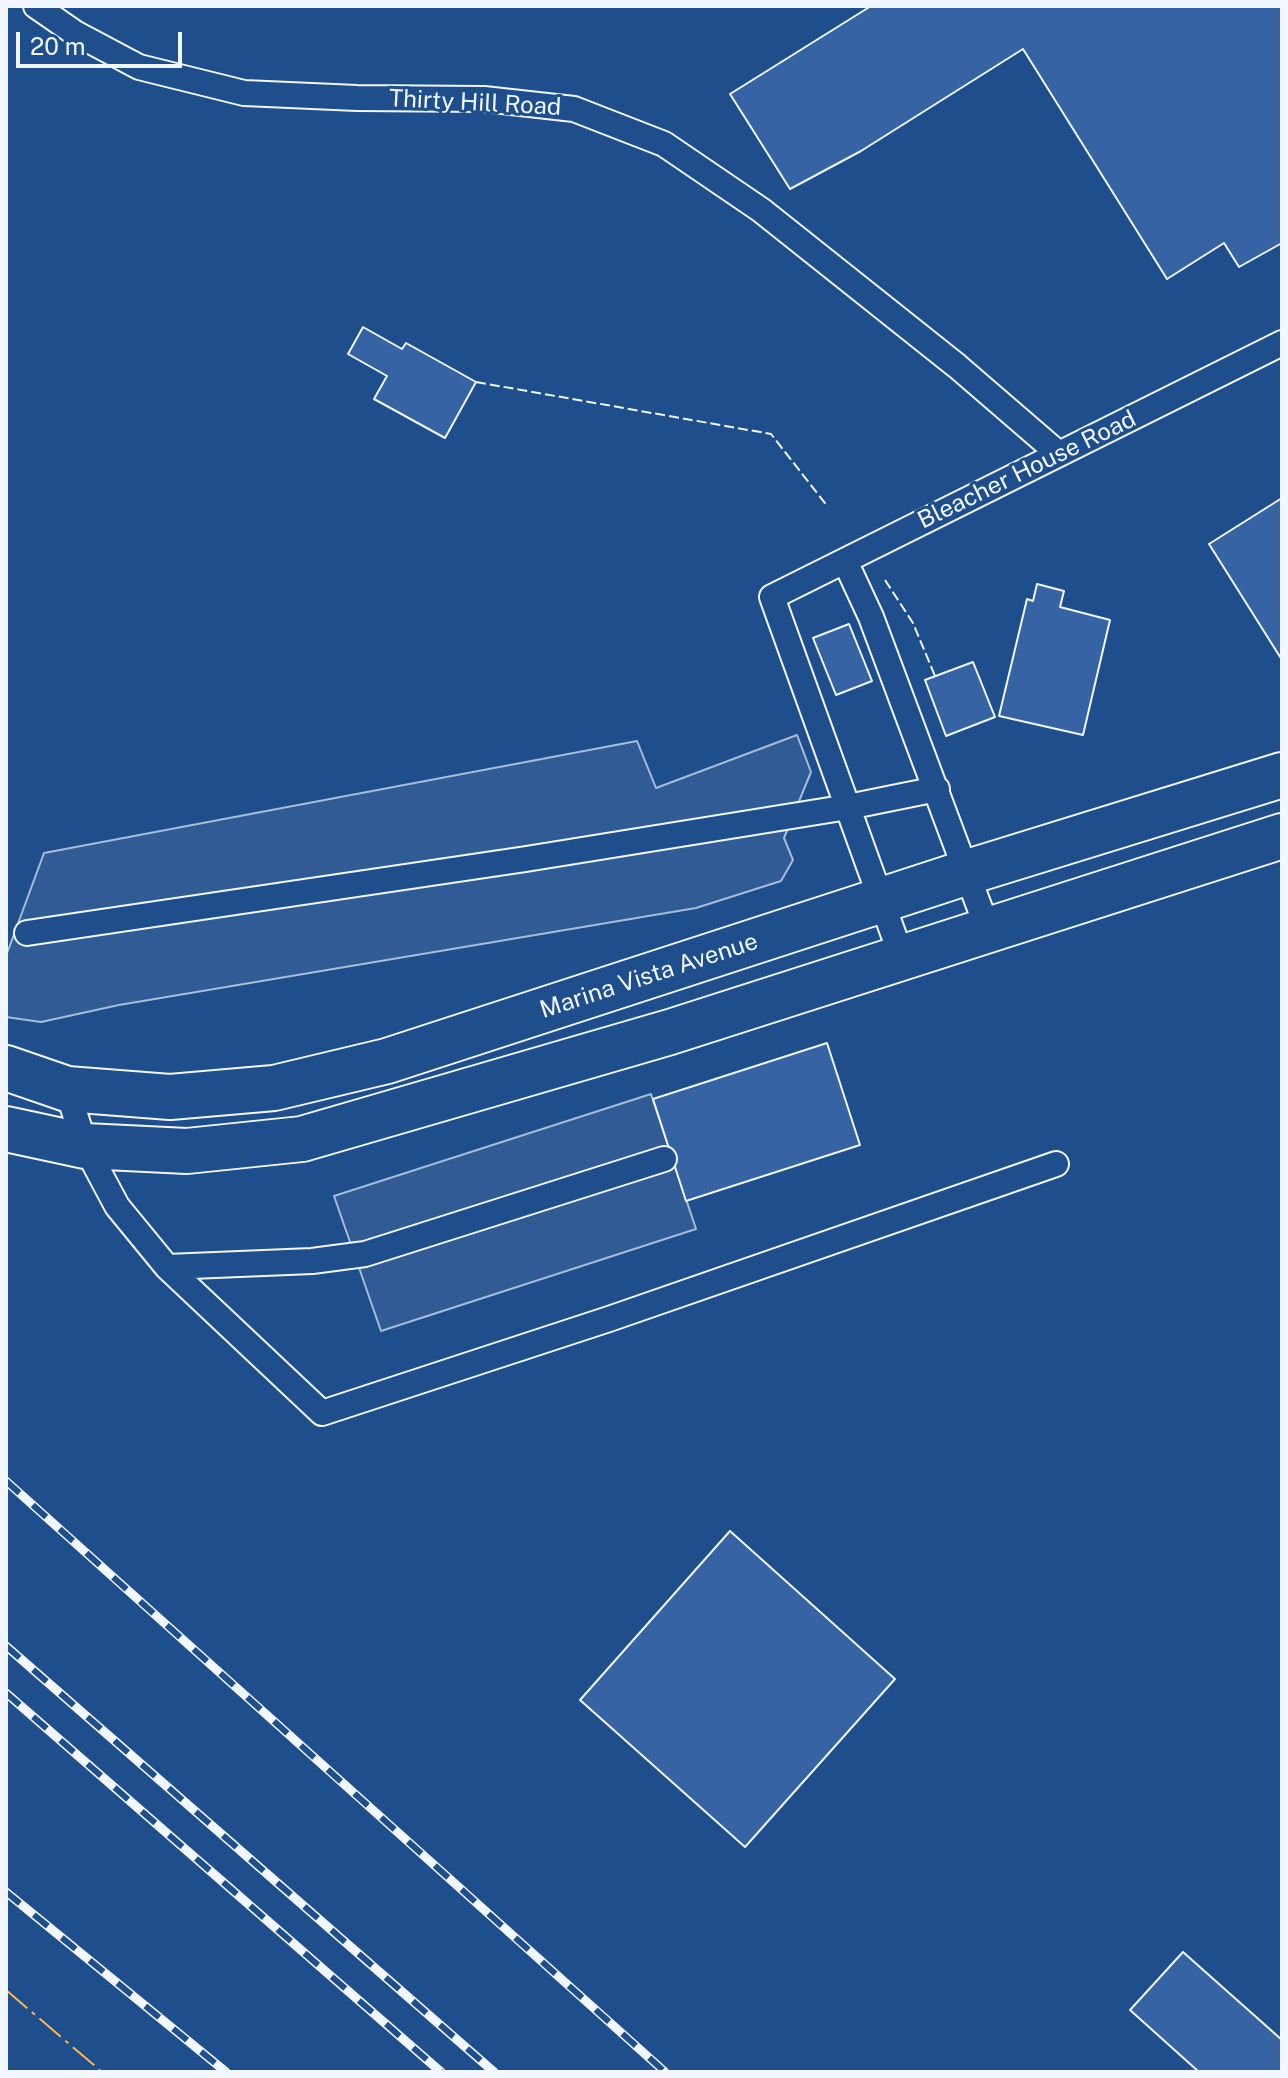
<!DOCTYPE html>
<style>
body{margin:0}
#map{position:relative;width:1288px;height:2078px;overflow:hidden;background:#1f4e8c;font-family:"Public Sans",sans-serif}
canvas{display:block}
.frame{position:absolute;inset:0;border:8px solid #f2f6ff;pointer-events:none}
.scale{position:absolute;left:16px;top:32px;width:166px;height:36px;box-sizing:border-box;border:4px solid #f2f6ff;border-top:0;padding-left:10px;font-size:24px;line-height:28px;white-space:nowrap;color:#f2f6ff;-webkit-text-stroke:6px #1f4e8c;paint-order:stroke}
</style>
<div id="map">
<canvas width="1288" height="2078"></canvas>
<div class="frame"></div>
<div class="scale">20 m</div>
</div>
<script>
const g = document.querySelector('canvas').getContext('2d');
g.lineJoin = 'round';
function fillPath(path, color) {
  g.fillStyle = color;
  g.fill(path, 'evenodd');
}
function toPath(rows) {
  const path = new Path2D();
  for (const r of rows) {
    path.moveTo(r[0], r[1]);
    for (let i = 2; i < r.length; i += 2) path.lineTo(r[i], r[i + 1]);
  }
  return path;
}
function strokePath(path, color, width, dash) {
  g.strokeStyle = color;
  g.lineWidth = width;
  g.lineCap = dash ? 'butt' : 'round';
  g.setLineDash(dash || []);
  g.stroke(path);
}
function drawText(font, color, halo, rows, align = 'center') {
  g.font = font + ' "Public Sans",sans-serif';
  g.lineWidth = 6;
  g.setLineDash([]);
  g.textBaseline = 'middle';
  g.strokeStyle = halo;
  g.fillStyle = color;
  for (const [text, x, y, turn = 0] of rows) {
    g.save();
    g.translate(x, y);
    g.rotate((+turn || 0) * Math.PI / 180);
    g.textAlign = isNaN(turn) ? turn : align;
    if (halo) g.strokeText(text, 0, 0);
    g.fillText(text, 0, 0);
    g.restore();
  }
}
const built = toPath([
 [797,735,811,772,784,838,793,860,781,881,696,908,119,1005,41,1022,6,1017,6,956,44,853,637,741,656,788,797,735],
 [651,1094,696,1229,381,1331,334,1196,651,1094]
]);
fillPath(built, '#305b95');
strokePath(built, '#a8bbd7', 2);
const building = toPath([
 [871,6,1282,6,1282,243,1239,267,1224,243,1167,279,1023,49,861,151,790,189,730,94,871,6],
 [363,327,402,349,406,343,476,382,445,438,374,399,387,376,348,354,363,327],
 [1282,498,1282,660,1209,544,1282,498],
 [1037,584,1064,591,1060,607,1110,620,1083,735,999,716,1027,599,1033,601,1037,584],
 [849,624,872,681,836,695,813,638,849,624],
 [973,662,995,717,946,736,925,680,973,662],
 [827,1043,860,1145,686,1201,653,1099,827,1043],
 [730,1531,895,1679,745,1847,580,1700,730,1531],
 [1183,1952,1282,2040,1282,2072,1199,2072,1130,2010,1183,1952]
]);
fillPath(building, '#3563a3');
strokePath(building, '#f2f6ff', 2);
const service = toPath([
 [36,6,75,33,139,67,244,93,357,98,484,99,574,109,664,144,761,210,957,366,1059,454],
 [845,561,871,617,988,930],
 [27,933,526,859,848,807,937,789],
 [902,958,772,597,1282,343],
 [67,1089,85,1146,117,1206,167,1267,322,1413,609,1319,1056,1164],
 [167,1267,312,1261,365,1254,664,1159]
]);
const secondary = toPath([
 [6,1068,67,1089,170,1097,274,1088,387,1061,968,872,1282,775],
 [6,1129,85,1146,187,1151,302,1139,670,1032,1282,836]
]);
strokePath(service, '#f2f6ff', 28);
strokePath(secondary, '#f2f6ff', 48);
strokePath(service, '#1f4e8c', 24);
strokePath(secondary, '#1f4e8c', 44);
const rail = toPath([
 [6,1481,665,2072],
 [6,1646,494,2072],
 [6,1693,441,2072],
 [6,1892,226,2072]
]);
strokePath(rail, '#f2f6ff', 9);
strokePath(rail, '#1f4e8c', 6, [18]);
strokePath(toPath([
 [476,382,771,434,828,507],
 [885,580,913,623,935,676]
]), '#f2f6ff', 2, [10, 4]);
strokePath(toPath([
 [6,1990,102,2072]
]), '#ffb74d', 2, [28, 6, 4, 6]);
drawText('24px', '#f2f6ff', '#1f4e8c', [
 ["Thirty Hill Road",475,103,3],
 ["Bleacher House Road",1027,470,-26],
 ["Marina Vista Avenue",649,976,-18]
]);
</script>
